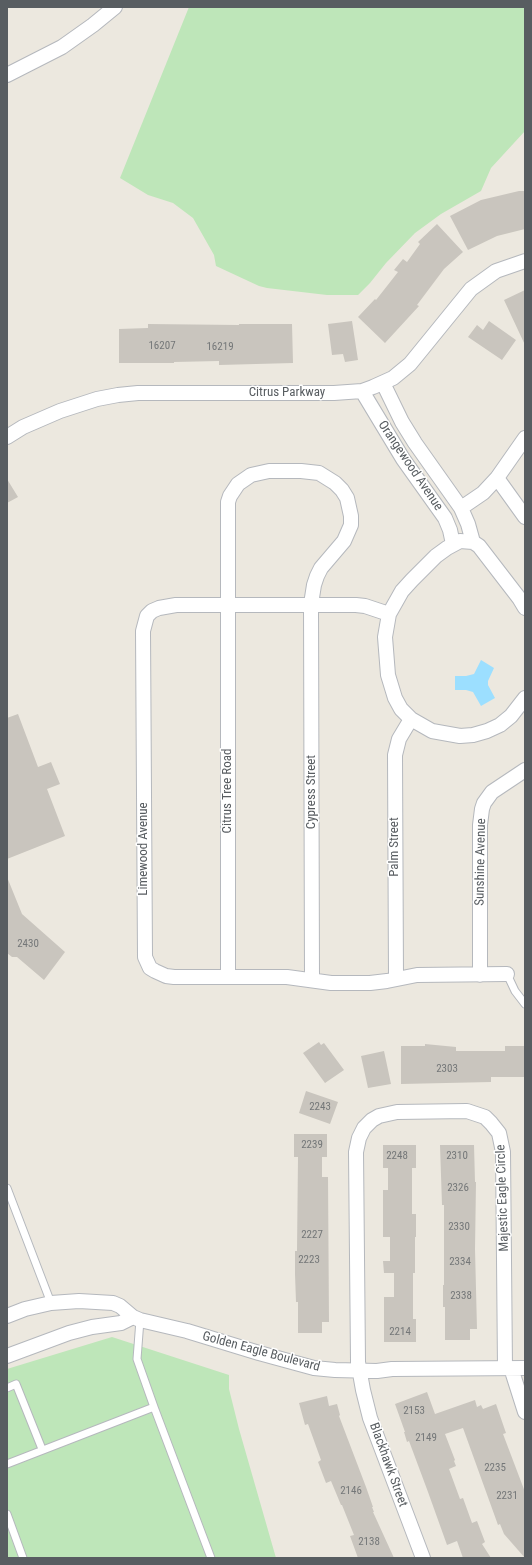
<!DOCTYPE html>
<style>
body{margin:0}
#map{position:relative;width:532px;height:1565px;overflow:hidden;background:#ece8df;font-family:"Roboto Condensed",sans-serif}
canvas{display:block}
.frame{position:absolute;inset:0;border:8px solid #585d61;pointer-events:none}
</style>
<div id="map">
<canvas width="532" height="1565"></canvas>
<div class="frame"></div>
</div>
<script>
const g = document.querySelector('canvas').getContext('2d');
g.lineJoin = 'round';
function fillPath(path, color) {
  g.fillStyle = color;
  g.fill(path, 'evenodd');
}
function toPath(rows) {
  const path = new Path2D();
  for (const r of rows) {
    path.moveTo(r[0], r[1]);
    for (let i = 2; i < r.length; i += 2) path.lineTo(r[i], r[i + 1]);
  }
  return path;
}
function strokePath(path, color, width, dash) {
  g.strokeStyle = color;
  g.lineWidth = width;
  g.lineCap = dash ? 'butt' : 'round';
  g.setLineDash(dash || []);
  g.stroke(path);
}
function drawText(font, color, halo, rows, align = 'center') {
  g.font = font + ' "Roboto Condensed",sans-serif';
  g.lineWidth = 3;
  g.setLineDash([]);
  g.textBaseline = 'middle';
  g.strokeStyle = halo;
  g.fillStyle = color;
  for (const [text, x, y, turn = 0] of rows) {
    g.save();
    g.translate(x, y);
    g.rotate((+turn || 0) * Math.PI / 180);
    g.textAlign = isNaN(turn) ? turn : align;
    if (halo) g.strokeText(text, 0, 0);
    g.fillText(text, 0, 0);
    g.restore();
  }
}
fillPath(toPath([
 [189,7,525,7,525,131,491,168,481,191,441,214,415,233,386,263,370,283,358,295,327,295,267,288,259,286,216,266,214,255,193,218,173,203,148,195,120,178],
 [112,1337,229,1375,229,1389,239,1429,276,1558,7,1558,7,1369]
]), '#bee6b9');
fillPath(toPath([
 [481,660,494,668,488,681,488,685,495,698,481,706,473,692,466,690,455,690,455,676,466,676,474,674]
]), '#9cdfff');
fillPath(toPath([
 [519,191,525,191,525,229,497,236,468,250,450,216,481,200],
 [437,224,463,252,444,269,417,305,419,306,385,343,358,317,375,299,376,300,398,272,394,270,403,259,407,262,420,244,418,242],
 [525,290,525,345,504,300],
 [352,321,358,360,345,362,343,354,332,355,328,324],
 [489,321,516,340,502,360,468,337,477,325,483,330],
 [148,324,239,325,239,324,292,324,293,363,219,365,219,361,174,362,174,363,119,363,119,329,148,328],
 [7,479,18,497,7,503],
 [18,714,38,767,51,762,60,784,47,789,65,836,7,859,7,718],
 [7,877,22,914,65,952,44,980,17,957,12,957,7,953],
 [319,1042,321,1045,324,1043,344,1070,325,1083,303,1053],
 [425,1044,456,1047,456,1051,505,1051,505,1046,525,1046,525,1077,491,1077,491,1082,401,1084,401,1046,425,1046],
 [384,1051,391,1084,368,1088,361,1056],
 [306,1091,338,1102,330,1124,299,1113],
 [294,1134,327,1134,327,1157,322,1157,322,1177,328,1177,329,1322,322,1322,322,1333,298,1333,298,1302,296,1302,295,1274,295,1251,297,1251,298,1157,294,1157],
 [383,1145,416,1145,416,1168,412,1168,412,1214,416,1214,416,1237,415,1237,415,1273,413,1273,413,1319,416,1319,416,1342,384,1342,384,1297,394,1297,394,1273,384,1273,383,1261,390,1261,390,1237,383,1237,383,1190,388,1190,388,1168,383,1168],
 [440,1145,474,1145,475,1182,476,1182,475,1249,477,1329,470,1329,470,1340,445,1340,445,1307,443,1307,443,1285,444,1285,444,1205,442,1205],
 [427,1392,435,1414,475,1400,477,1407,481,1405,483,1409,496,1404,506,1433,503,1434,525,1492,525,1558,504,1534,500,1524,498,1525,463,1428,445,1434,455,1460,454,1461,456,1466,449,1469,460,1499,463,1498,472,1523,477,1521,485,1542,482,1544,491,1558,463,1558,457,1541,447,1545,428,1492,409,1441,407,1442,404,1432,405,1432,395,1404],
 [327,1396,329,1406,337,1404,340,1415,339,1416,366,1487,373,1507,372,1507,374,1512,373,1512,394,1558,358,1558,350,1536,354,1535,342,1505,341,1505,331,1481,326,1483,318,1462,321,1460,308,1424,305,1425,299,1403]
]), '#c9c5be');
const lane = toPath([
 [507,974,515,991,525,1004],
 [7,1188,51,1303],
 [7,1388,16,1384,42,1449],
 [154,1407,211,1558],
 [7,1464,154,1407,137,1359,140,1320],
 [7,1514,23,1558]
]);
const street = toPath([
 [7,75,62,47,93,25,115,7],
 [383,383,402,422,415,443,461,508,468,524,473,542],
 [362,391,403,459,445,518,450,530,453,544],
 [7,437,23,427,60,411,97,399,118,395,138,393,334,393,362,391,373,387,393,378,410,364,471,289,496,271,525,261],
 [497,478,525,517],
 [461,508,483,493,497,478,525,438],
 [525,608,519,598,479,546,473,542,460,541,447,548,436,556,412,580,402,591,389,614,385,637,388,675,395,698,401,709,411,719,432,731,460,736,473,735,487,731,500,725,511,716,525,698],
 [389,614,365,606,356,605,176,605,159,608,152,611,147,616,143,631,145,957,150,968,155,971,166,976,174,977,287,977,331,983,370,983,387,981,417,975,507,974],
 [480,975,480,825,482,809,484,803,492,792,525,770],
 [228,977,228,502,230,496,238,484,251,475,269,471,301,471,319,473,335,483,342,490,347,498,351,516,351,525,344,541,321,568,317,576,314,585,311,604,312,980],
 [396,979,395,755,399,739,411,719],
 [7,1316,25,1309,51,1303,79,1301,113,1303,120,1306,133,1317,140,1320,187,1331,259,1353,314,1368,335,1370,377,1371,392,1369,525,1368],
 [7,1356,69,1333,92,1327,121,1323,133,1317],
 [511,1368,525,1412],
 [423,1558,370,1418,363,1390,358,1362,356,1152,359,1138,364,1128,372,1120,379,1116,397,1112,467,1111,485,1117,491,1123,499,1133,503,1152,505,1368]
]);
strokePath(lane, '#b5b8bd', 9);
strokePath(street, '#b5b8bd', 16);
strokePath(lane, '#fff', 7);
strokePath(street, '#fff', 14);
drawText('11px', '#747778', null, [
 ["16207",162,346],
 ["16219",220,347],
 ["2430",28,944],
 ["2303",447,1069],
 ["2243",320,1107],
 ["2239",312,1145],
 ["2248",397,1156],
 ["2310",457,1156],
 ["2326",458,1188],
 ["2330",459,1227],
 ["2227",312,1235],
 ["2223",309,1260],
 ["2334",460,1262],
 ["2338",461,1296],
 ["2214",400,1332],
 ["2153",414,1411],
 ["2149",426,1438],
 ["2235",495,1468],
 ["2146",351,1491],
 ["2231",507,1496],
 ["2138",369,1542]
]);
drawText('13px', '#585d61', '#fff', [
 ["Citrus Parkway",287,393],
 ["Orangewood Avenue",410,466,56],
 ["Citrus Tree Road",228,791,-90],
 ["Cypress Street",312,792,-90],
 ["Palm Street",395,847,-90],
 ["Limewood Avenue",144,849,-90],
 ["Sunshine Avenue",481,862,-89],
 ["Majestic Eagle Circle",503,1198,-92],
 ["Golden Eagle Boulevard",261,1352,15],
 ["Blackhawk Street",388,1465,70]
]);
</script>
